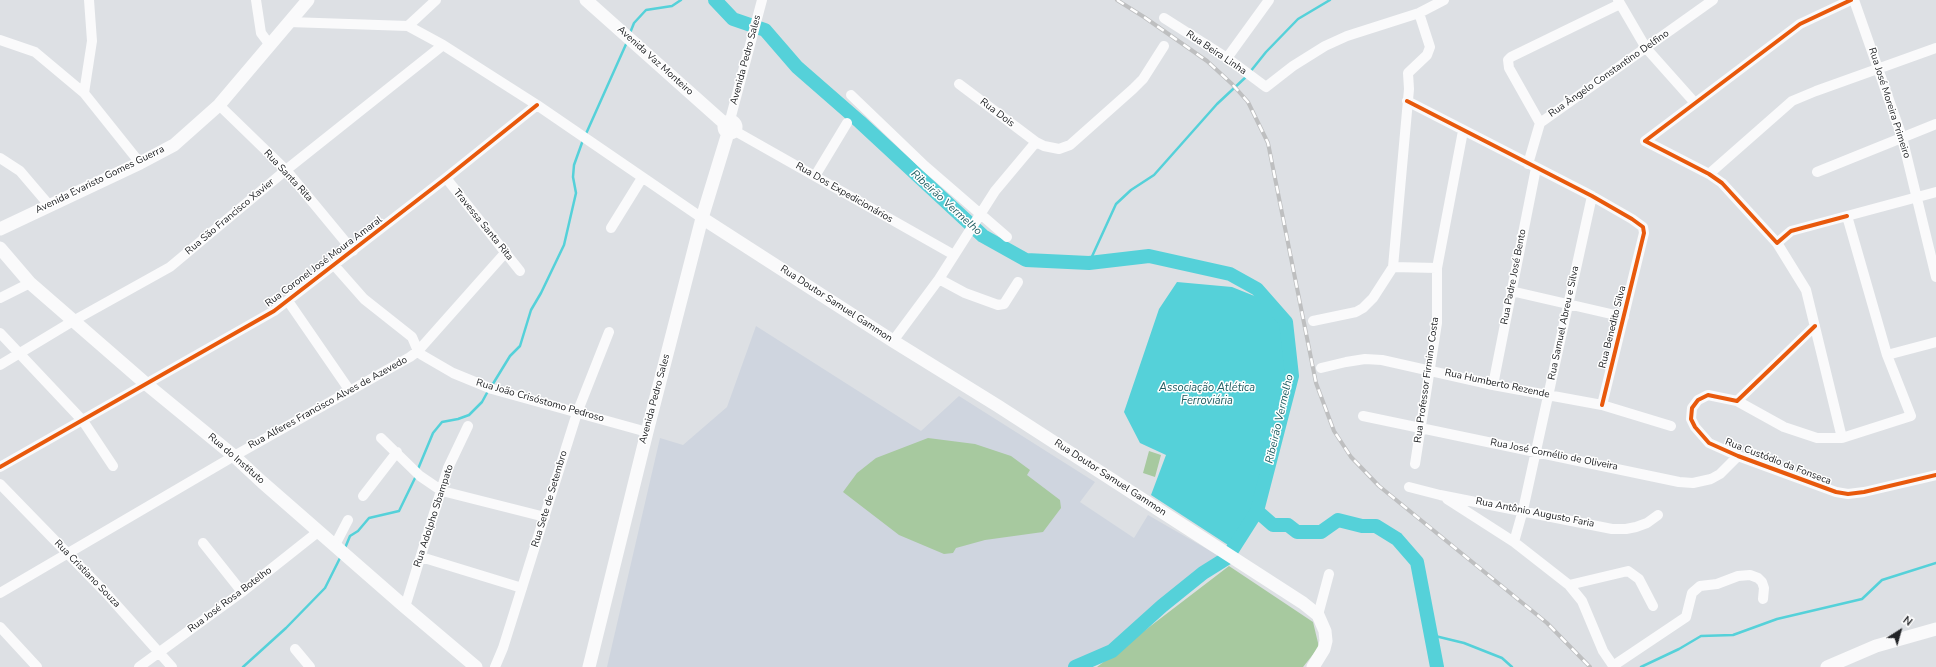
<!DOCTYPE html>
<meta charset="utf-8">
<style>
body{margin:0}
#map{position:relative;width:1936px;height:667px;overflow:hidden;background:#dde0e4;font-family:"Nunito Sans",sans-serif}
canvas{display:block}
.north{position:absolute;left:1880px;top:611px;width:40px;height:40px;-webkit-text-stroke:3px #fff;paint-order:stroke;rotate:37deg;font-size:11px;font-weight:700;line-height:16px;text-align:center;color:#212326}
.north::after{content:'';display:block;margin:auto;width:14px;height:18px;background:#212326;clip-path:polygon(50% 0,100% 100%,50% 72%,0 100%)}
</style>
<div id="map">
<canvas width="1936" height="667"></canvas>
<div class="north">N</div>
</div>
<script>
const g = document.querySelector('canvas').getContext('2d');
g.lineJoin = 'round';
function fillPath(path, color) {
  g.fillStyle = color;
  g.fill(path, 'evenodd');
}
function toPath(rows) {
  const path = new Path2D();
  for (const r of rows) {
    if (r.length === 3) {
      path.moveTo(r[0] + r[2], r[1]);
      path.arc(r[0], r[1], r[2], 0, 2 * Math.PI);
      continue;
    }
    path.moveTo(r[0], r[1]);
    for (let i = 2; i < r.length; i += 2) path.lineTo(r[i], r[i + 1]);
  }
  return path;
}
function strokePath(path, color, width, dash) {
  g.strokeStyle = color;
  g.lineWidth = width;
  g.lineCap = dash ? 'butt' : 'round';
  g.setLineDash(dash || []);
  g.stroke(path);
}
function drawText(font, color, halo, rows, align = 'center') {
  g.font = font + ' "Nunito Sans",sans-serif';
  g.lineWidth = 3;
  g.setLineDash([]);
  g.textBaseline = 'middle';
  g.strokeStyle = halo;
  g.fillStyle = color;
  for (const [text, x, y, turn = 0] of rows) {
    g.save();
    g.translate(x, y);
    g.rotate((+turn || 0) * Math.PI / 180);
    g.textAlign = isNaN(turn) ? turn : align;
    if (halo) g.strokeText(text, 0, 0);
    g.fillText(text, 0, 0);
    g.restore();
  }
}
fillPath(toPath([
 [756,326,921,431,959,396,1095,482,1080,502,1134,538,1148,515,1219,556,1084,667,607,667,660,438,683,445,727,407]
]), '#cfd5df');
fillPath(toPath([
 [928,438,975,444,1011,456,1030,470,1027,475,1060,500,1061,508,1043,532,985,540,956,548,953,553,944,554,899,535,843,492,857,473,876,458],
 [1149,451,1161,455,1155,477,1143,473],
 [1229,566,1313,622,1319,647,1303,667,1097,667]
]), '#a7c99f');
fillPath(toPath([
 [1177,282,1232,287,1262,299,1283,324,1288,367,1255,503,1228,545,1151,495,1166,455,1140,443,1124,412,1159,309],
 [1427,636,1435,639,1440,661,1444,667,1432,667]
]), '#55d1d9');
strokePath(toPath([
 [630,33,634,23,646,10,672,6,681,0],
 [1250,72,1266,52,1298,19,1330,0],
 [585,136,627,42],
 [1089,263,1116,204,1131,190,1154,175,1217,104,1247,76],
 [491,387,510,356,520,346,531,310,541,293,564,245,576,193,573,177,574,165,583,140],
 [418,469,433,433,442,422,458,419,469,415,482,402,488,391],
 [345,548,350,536,358,531,369,518,399,511,416,476],
 [1431,635,1464,643,1502,658,1512,667],
 [243,667,286,628,325,588,341,556],
 [1641,667,1679,649,1701,636,1733,635,1777,619,1862,599,1882,580,1936,563]
]), '#55d1d9', 2.5);
strokePath(toPath([
 [715,0,733,19,765,30,797,67,860,122,983,236,1026,260,1089,263,1149,256,1230,274,1257,289,1286,322,1292,376,1257,511,1273,525,1288,525,1297,532,1321,532,1338,520,1362,526,1376,526,1397,539,1417,562,1437,667],
 [1075,667,1112,651,1162,606,1203,573,1227,558,1257,511]
]), '#55d1d9', 14);
strokePath(toPath([
 [256,0,261,33,270,45],
 [1618,0,1646,48,1695,103],
 [1854,0,1902,137,1936,277],
 [1164,18,1227,58,1266,87,1293,66,1325,46,1347,36,1419,13,1444,0],
 [289,22,408,26,443,45,537,105,702,218],
 [408,26,436,0],
 [0,40,35,52,84,93,140,163],
 [1227,58,1269,0],
 [959,84,1036,142,1044,146,1059,149,1070,145,1133,89,1143,79,1164,46],
 [84,93,92,41,89,0],
 [851,95,925,166,1007,237],
 [1407,101,1592,196,1632,219,1643,227,1644,233,1602,405],
 [219,105,286,170,353,251],
 [730,120,762,0],
 [1540,123,1509,68,1508,60,1511,57,1620,4],
 [735,131,954,255],
 [0,158,20,171,49,205],
 [1528,164,1540,123,1713,0],
 [1817,172,1936,124],
 [1709,174,1792,101,1816,91,1936,48],
 [815,176,847,123],
 [446,178,520,271],
 [1936,192,1847,216,1887,355,1936,342],
 [1847,216,1791,231,1777,243,1722,183,1709,174,1645,141,1800,24,1851,0],
 [611,228,642,178],
 [1777,243,1806,290,1842,438,1911,416,1887,355],
 [334,265,364,299,412,337,418,351,422,355,453,373,492,389,647,432],
 [1393,267,1437,268],
 [939,279,965,293,998,305,1004,304,1018,282],
 [1511,291,1624,317],
 [0,298,30,283],
 [288,301,350,391],
 [1313,321,1356,312,1363,308,1373,298,1393,267,1409,89,1408,73,1427,55,1430,47,1419,13],
 [1815,326,1737,401,1708,395,1698,400,1692,408,1691,419,1695,427,1709,443,1738,456,1836,492,1848,494,1864,492,1936,475],
 [0,333,83,421,113,466],
 [893,341,939,279,995,191,1036,142],
 [0,365,73,321,170,267,286,170,443,45],
 [1321,368,1346,362,1365,359,1382,360,1493,385,1602,405,1671,426],
 [1493,385,1536,168],
 [1737,401,1784,427,1817,438,1842,438],
 [1363,416,1679,482,1693,483,1711,479,1720,474,1738,456],
 [381,438,420,476,442,491,545,517],
 [1415,464,1437,323,1437,268,1463,131],
 [0,467,274,311,446,178,537,105],
 [0,484,106,593,172,667],
 [1409,487,1440,495,1612,529,1626,529,1636,527,1647,523,1658,515],
 [363,496,397,452],
 [1447,499,1514,542,1569,585,1582,601,1603,651,1614,667],
 [1514,542,1523,510,1592,196],
 [203,543,242,592],
 [335,545,348,520],
 [421,557,522,588],
 [1569,585,1628,571,1639,579,1653,606],
 [0,593,234,456,410,357,418,351,505,253],
 [405,607,448,468,468,426],
 [1318,615,1329,574],
 [0,627,37,667],
 [295,649,310,667],
 [1613,666,1686,617,1692,593,1700,586,1717,584,1738,576,1750,575,1758,578,1762,582,1764,588,1763,599],
 [139,667,242,592,319,531],
 [495,667,503,648,577,413,609,332]
]), '#fafafb', 10);
strokePath(toPath([
 [586,0,724,123],
 [730,127,6],
 [702,218,893,341,998,406,1303,603,1318,615,1325,631,1326,641,1324,649,1313,667],
 [0,229,140,163,174,145,219,105,308,0],
 [0,248,30,283,145,383,234,456,262,482,405,607,476,667],
 [589,667,647,432,702,218,728,133],
 [1827,667,1876,646,1936,629]
]), '#fafafb', 13);
const rail = toPath([
 [1117,0,1144,17,1207,61,1232,84,1248,102,1268,143,1316,383,1334,431,1351,457,1379,486,1547,623,1590,667]
]);
strokePath(rail, '#bebfc0', 4);
strokePath(rail, '#fff', 2.5, [8]);
strokePath(toPath([
 [1407,101,1592,196,1632,219,1643,227,1644,233,1602,405],
 [1847,216,1791,231,1777,243,1722,183,1709,174,1645,141,1800,24,1851,0],
 [1815,326,1737,401,1708,395,1698,400,1692,408,1691,419,1695,427,1709,443,1738,456,1836,492,1848,494,1864,492,1936,475],
 [0,467,274,311,446,178,537,105]
]), '#e8590c', 4);
drawText('10px', '#212326', '#fff', [
 ["Rua Beira Linha",1216,53,34],
 ["Avenida Pedro Sales",746,60,-75],
 ["Avenida Vaz Monteiro",655,61,42],
 ["Rua Ângelo Constantino Delfino",1609,74,-35],
 ["Rua José Moreira Primeiro",1889,103,72],
 ["Rua Dois",997,113,37],
 ["Rua Santa Rita",288,176,47],
 ["Avenida Evaristo Gomes Guerra",100,180,-26],
 ["Rua Dos Expedicionários",844,193,30],
 ["Rua São Francisco Xavier",230,217,-40],
 ["Travessa Santa Rita",483,225,51],
 ["Rua Coronel José Moura Amaral",324,262,-37],
 ["Rua Padre José Bento",1514,277,-79],
 ["Rua Doutor Samuel Gammon",836,304,33],
 ["Rua Samuel Abreu e Silva",1564,323,-78],
 ["Rua Benedito Silva",1613,327,-76],
 ["Rua Professor Firmino Costa",1427,380,-82],
 ["Rua Humberto Rezende",1497,384,12],
 ["Avenida Pedro Sales",655,399,-75],
 ["Rua João Crisóstomo Pedroso",540,401,16],
 ["Rua Alferes Francisco Alves de Azevedo",328,403,-29],
 ["Rua José Cornélio de Oliveira",1554,455,11],
 ["Rua do Instituto",236,459,41],
 ["Rua Custódio da Fonseca",1778,462,21],
 ["Rua Doutor Samuel Gammon",1110,478,33],
 ["Rua Sete de Setembro",550,499,-73],
 ["Rua Antônio Augusto Faria",1535,513,11],
 ["Rua Adolpho Sbampato",434,516,-72],
 ["Rua Cristiano Souza",87,574,46],
 ["Rua José Rosa Botelho",230,600,-37]
]);
drawText('italic 11px', '#1d5c60', '#fff', [
 ["Ribeirão Vermelho",946,203,42],
 ["Associação Atlética",1207,388],
 ["Ferroviária",1207,401],
 ["Ribeirão Vermelho",1280,419,-77]
]);
</script>
